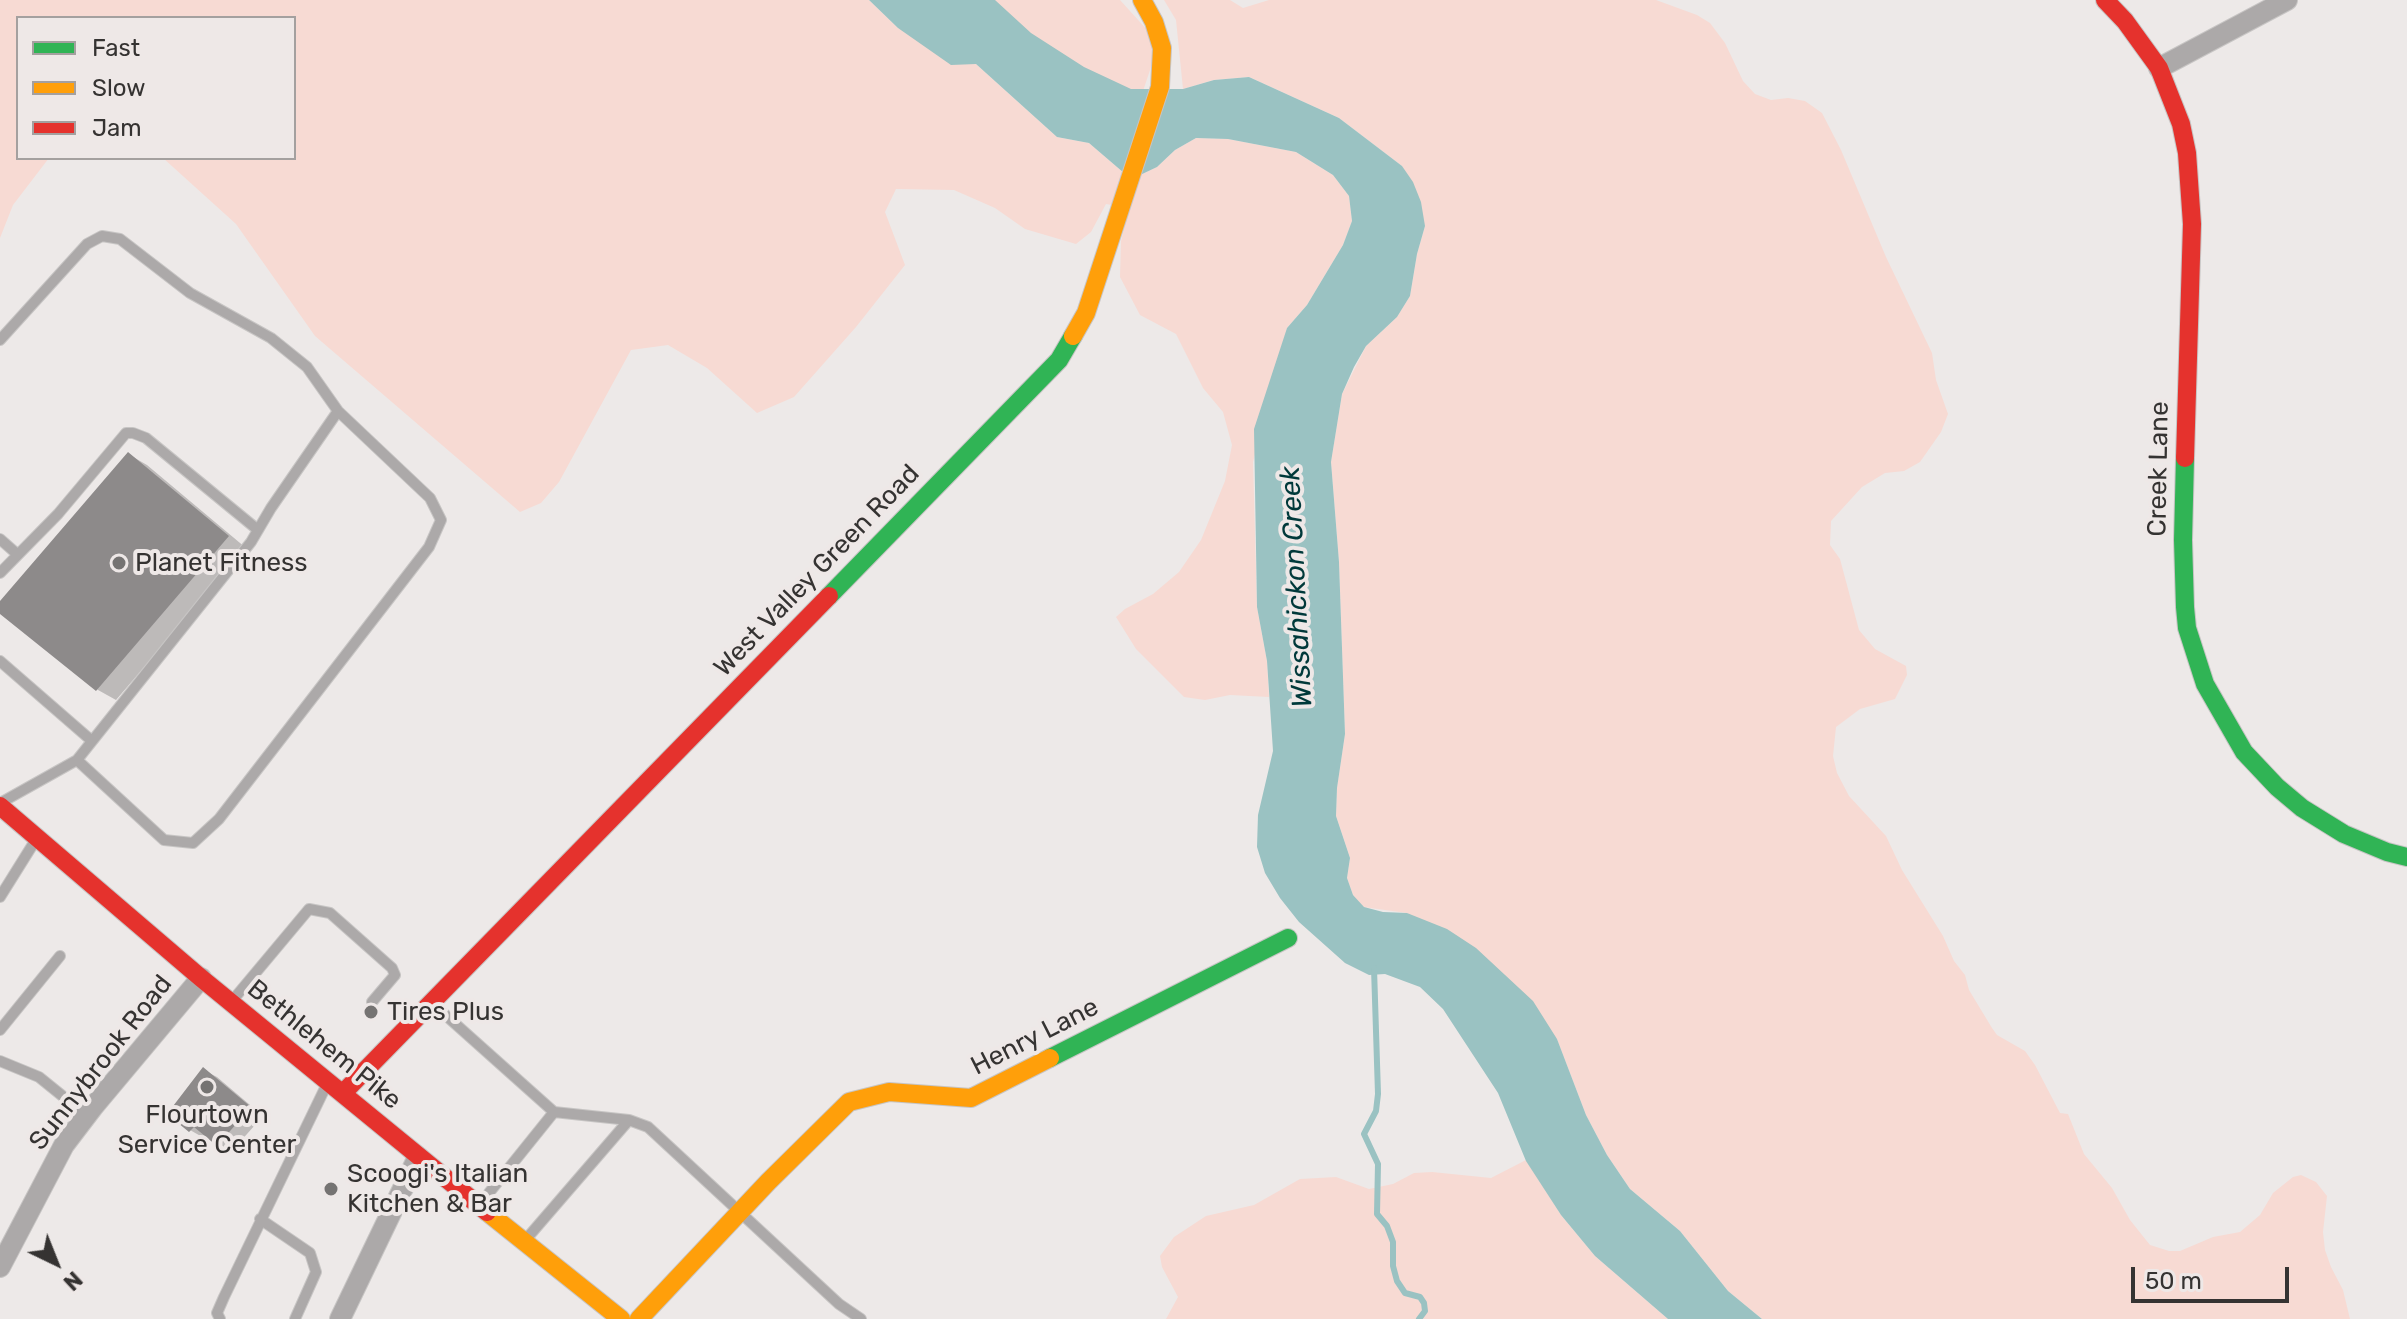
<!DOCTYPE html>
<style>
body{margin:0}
#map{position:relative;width:2407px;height:1319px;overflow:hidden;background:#ede9e8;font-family:Rubik,sans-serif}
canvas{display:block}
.legend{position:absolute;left:16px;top:16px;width:280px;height:144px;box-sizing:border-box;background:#eee8e7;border:2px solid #a4a09f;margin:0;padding:10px 14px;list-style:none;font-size:24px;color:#353332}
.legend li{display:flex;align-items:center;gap:16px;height:40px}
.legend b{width:40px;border:2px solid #a4a09f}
.north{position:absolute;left:16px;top:1223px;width:80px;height:80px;-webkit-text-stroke:6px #eee8e7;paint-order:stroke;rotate:137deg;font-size:22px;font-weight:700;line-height:32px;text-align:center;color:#353332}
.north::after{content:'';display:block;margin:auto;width:28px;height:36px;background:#353332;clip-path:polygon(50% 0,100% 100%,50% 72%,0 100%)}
.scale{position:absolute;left:2131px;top:1267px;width:158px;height:36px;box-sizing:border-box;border:4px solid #353332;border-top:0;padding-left:10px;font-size:24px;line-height:28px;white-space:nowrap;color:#353332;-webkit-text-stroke:6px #eee8e7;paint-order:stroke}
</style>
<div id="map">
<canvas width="2407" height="1319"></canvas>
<ul class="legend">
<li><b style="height:10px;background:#30b455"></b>Fast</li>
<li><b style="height:10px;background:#ff9f0a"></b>Slow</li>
<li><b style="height:10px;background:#e5322d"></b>Jam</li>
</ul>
<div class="north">N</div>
<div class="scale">50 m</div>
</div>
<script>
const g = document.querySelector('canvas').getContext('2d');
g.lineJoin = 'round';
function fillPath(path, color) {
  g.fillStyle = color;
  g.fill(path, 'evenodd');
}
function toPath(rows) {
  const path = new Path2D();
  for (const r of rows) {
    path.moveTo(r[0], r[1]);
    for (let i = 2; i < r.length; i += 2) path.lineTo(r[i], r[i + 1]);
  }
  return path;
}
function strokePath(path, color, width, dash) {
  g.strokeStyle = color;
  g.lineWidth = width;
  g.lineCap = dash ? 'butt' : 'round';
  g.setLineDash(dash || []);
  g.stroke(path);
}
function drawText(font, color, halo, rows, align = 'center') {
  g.font = font + ' Rubik,sans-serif';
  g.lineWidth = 8;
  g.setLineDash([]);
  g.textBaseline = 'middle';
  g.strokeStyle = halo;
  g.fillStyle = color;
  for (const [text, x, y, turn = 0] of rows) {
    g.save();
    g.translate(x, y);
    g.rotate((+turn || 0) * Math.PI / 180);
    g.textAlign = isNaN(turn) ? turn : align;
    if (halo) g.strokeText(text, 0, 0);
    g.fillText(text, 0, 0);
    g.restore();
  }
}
fillPath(toPath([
 [0,0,869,0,898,28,976,64,1057,137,1089,143,1124,173,1138,176,1157,167,1175,150,1196,138,1228,139,1296,152,1333,175,1349,196,1352,221,1343,245,1307,305,1287,328,1253,462,1257,607,1267,661,1269,697,1230,695,1205,700,1184,697,1136,649,1116,617,1125,609,1153,594,1179,572,1201,540,1225,481,1232,445,1223,412,1203,388,1176,334,1140,315,1120,277,1121,241,1129,208,1106,204,1091,232,1076,244,1025,229,995,208,954,190,896,189,885,212,905,265,856,327,794,397,757,413,707,368,668,345,631,350,559,482,541,503,520,512,315,336,236,224,163,158,294,158,294,18,18,18,18,158,49,158,13,205,0,238],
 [897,0,1120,0,1159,43,1134,118],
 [1164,0,1230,0,1243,8,1269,0,1656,0,1697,15,1710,23,1725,43,1743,81,1755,94,1771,100,1788,98,1805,101,1822,113,1841,150,1886,257,1932,353,1936,380,1948,414,1941,432,1920,462,1904,471,1885,473,1862,487,1831,521,1830,545,1840,559,1859,630,1875,649,1906,666,1907,675,1895,699,1860,709,1836,727,1833,756,1837,773,1849,796,1886,836,1902,870,1943,936,1954,961,1965,975,1969,990,1992,1028,1997,1035,2025,1051,2035,1065,2060,1113,2068,1114,2084,1154,2112,1188,2130,1220,2150,1245,2169,1251,2180,1251,2213,1237,2240,1232,2260,1215,2273,1193,2293,1177,2301,1175,2316,1182,2327,1196,2323,1232,2325,1250,2331,1267,2343,1290,2350,1319,1762,1319,1728,1291,1680,1231,1630,1189,1607,1155,1586,1115,1557,1039,1407,913,1363,907,1353,895,1347,878,1350,858,1336,816,1337,788,1345,734,1339,562,1331,462,1342,394,1366,346,1397,317,1410,296,1417,254,1425,226,1402,166,1339,118,1249,77,1214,80,1183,89,1176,20],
 [1526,1160,1561,1215,1595,1256,1668,1319,1166,1319,1178,1297,1162,1267,1160,1256,1174,1237,1206,1216,1254,1205,1300,1179,1336,1177,1369,1189,1393,1184,1414,1173,1432,1172,1491,1178]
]), '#f7dad3');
fillPath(toPath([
 [869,0,995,0,1031,33,1084,67,1131,89,1183,89,1214,80,1249,77,1339,118,1402,166,1413,182,1421,202,1425,226,1417,254,1410,296,1397,317,1366,346,1354,367,1342,394,1331,462,1339,562,1345,734,1337,788,1336,816,1350,858,1347,878,1353,895,1364,907,1383,912,1407,913,1447,929,1476,948,1533,1001,1557,1039,1586,1115,1607,1155,1630,1189,1680,1231,1728,1291,1762,1319,1668,1319,1595,1256,1561,1215,1526,1161,1498,1093,1443,1009,1420,987,1385,974,1369,975,1345,963,1299,922,1280,898,1265,873,1257,847,1258,815,1273,751,1267,661,1257,607,1254,429,1287,328,1307,305,1343,245,1352,221,1349,196,1333,175,1296,152,1228,139,1196,138,1175,150,1157,167,1138,176,1124,173,1089,143,1057,137,976,64,951,65,898,28]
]), '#9ac2c2');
fillPath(toPath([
 [128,454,147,465,246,548,116,700,98,690,0,611,0,604],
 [203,1070,217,1077,263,1116,231,1152,207,1135,204,1138,190,1130]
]), '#0003');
strokePath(toPath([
 [1374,968,1378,1094,1376,1111,1364,1134,1378,1164,1377,1214,1387,1226,1393,1242,1393,1266,1397,1281,1405,1293,1420,1297,1424,1303,1425,1311,1419,1319]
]), '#9ac2c2', 6);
fillPath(toPath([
 [128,452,229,536,96,691,0,614,0,601],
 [203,1067,251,1107,217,1146,194,1127,189,1132,167,1114]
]), '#8d8a8a');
const lane = toPath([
 [0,340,87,244,102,236,120,239,190,293,271,338,307,367,338,411],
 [0,539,17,554],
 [0,573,58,514,126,433,133,433,146,438,258,530],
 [0,661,92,741],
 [2,802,77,760,251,542,271,508,338,411,430,498,441,520,429,547,219,819,193,843,164,840,77,760],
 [0,897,35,841],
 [232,1001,309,909,330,913,392,968,395,975,372,1002],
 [432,1003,554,1112,629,1120,648,1127,839,1304,861,1319],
 [0,1030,60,956],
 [0,1061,39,1077,86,1115],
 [480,1204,554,1112],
 [260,1219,310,1253,316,1272,295,1319],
 [528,1237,629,1120],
 [220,1319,217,1313,224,1297,326,1086]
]);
const street = toPath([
 [2159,68,2287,0],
 [0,1267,64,1145,93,1107,201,978],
 [340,1319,418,1157]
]);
const fast = toPath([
 [2185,458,2183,540,2185,607,2187,628,2205,684,2244,752,2277,787,2302,808,2344,834,2387,852,2407,857],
 [829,596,1059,360,1073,336],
 [1050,1058,1288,938]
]);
const slow = toPath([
 [1073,336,1086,313,1160,87,1162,48,1154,22,1142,0],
 [487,1212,621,1319],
 [639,1319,768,1182,849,1102,889,1092,971,1098,1050,1058]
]);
const jam = toPath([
 [2105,0,2125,21,2159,68,2181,124,2187,153,2192,224,2185,458],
 [0,806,201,978,487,1212],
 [343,1093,829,596]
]);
strokePath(lane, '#c7c5c4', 12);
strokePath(street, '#c7c5c4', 22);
strokePath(fast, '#c7c5c4', 20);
strokePath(slow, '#c7c5c4', 20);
strokePath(jam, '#c7c5c4', 20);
strokePath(lane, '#aca9a9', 10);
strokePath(street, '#aca9a9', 20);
strokePath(fast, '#30b455', 18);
strokePath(slow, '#ff9f0a', 18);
strokePath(jam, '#e5322d', 18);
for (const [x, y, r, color] of [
 [119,563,8,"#757372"],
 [371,1012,8,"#757372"],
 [207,1087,8,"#757372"],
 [331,1189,8,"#757372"]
]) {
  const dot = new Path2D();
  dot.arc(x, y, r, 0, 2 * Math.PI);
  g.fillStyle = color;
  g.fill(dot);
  strokePath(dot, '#eee8e7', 3);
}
drawText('26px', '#353332', '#eee8e7', [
 ["Creek Lane",2159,469,-89],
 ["West Valley Green Road",817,571,-46],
 ["Henry Lane",1035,1037,-27],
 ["Bethlehem Pike",324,1045,39],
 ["Sunnybrook Road",101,1063,-52]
]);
drawText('26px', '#353332', '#eee8e7', [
 ["Planet Fitness",135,563],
 ["Tires Plus",387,1012],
 ["Flourtown",207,1115,"center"],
 ["Service Center",207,1145,"center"],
 ["Scoogi's Italian",347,1174],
 ["Kitchen & Bar",347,1204]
], 'left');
drawText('italic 28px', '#00393a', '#eee8e7', [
 ["Wissahickon Creek",1297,587,-93]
]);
</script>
